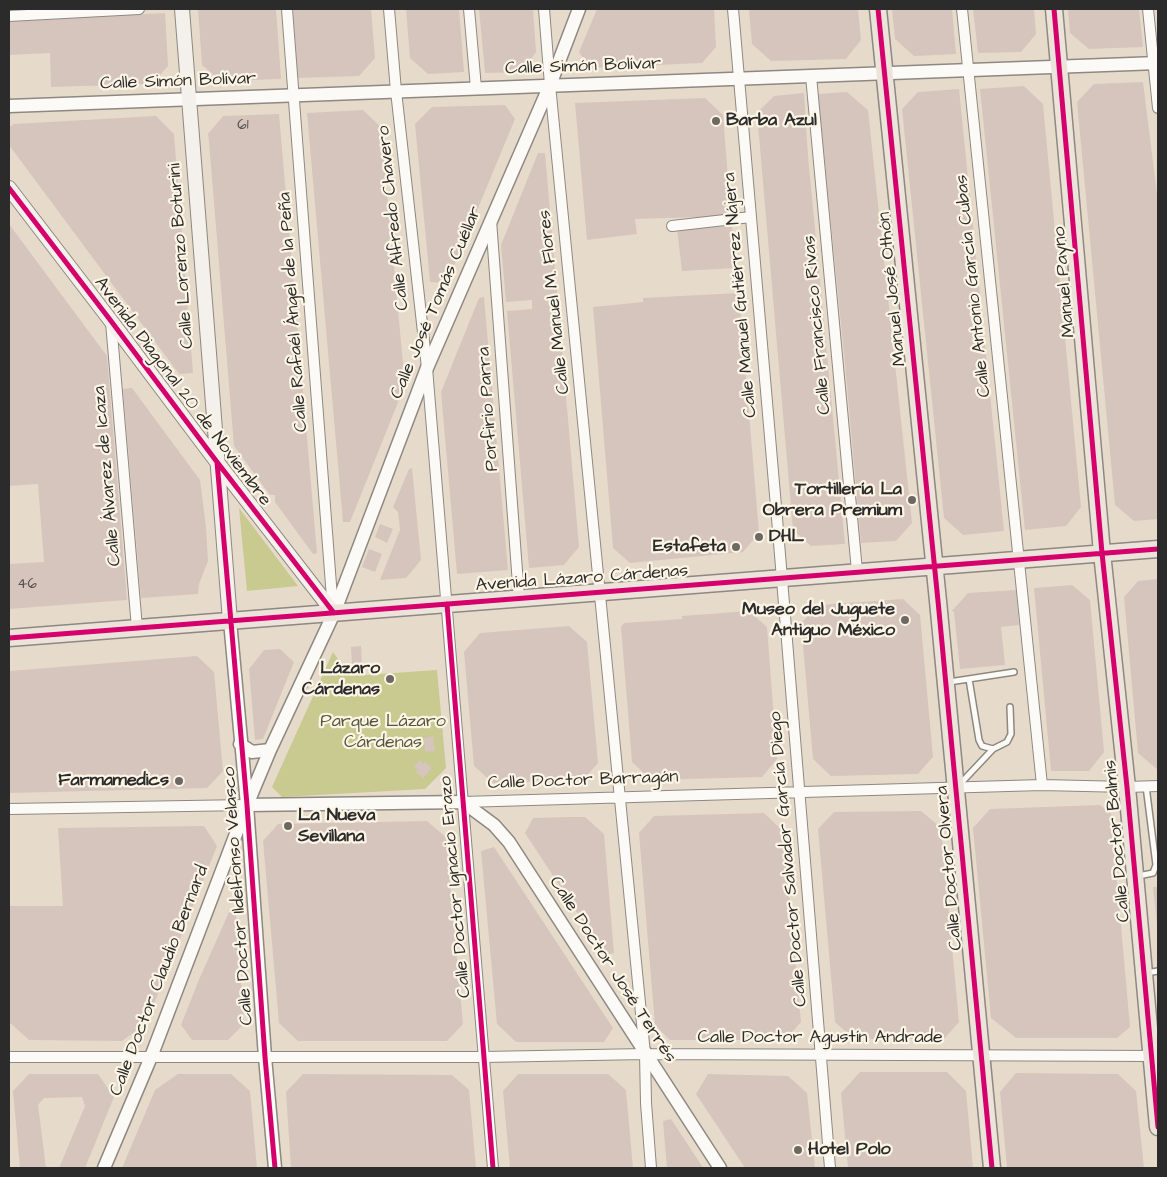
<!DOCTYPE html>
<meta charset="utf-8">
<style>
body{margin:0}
#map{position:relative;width:1167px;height:1177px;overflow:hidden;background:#e6dbcb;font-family:"Architects Daughter",sans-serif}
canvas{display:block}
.frame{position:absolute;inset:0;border:10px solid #2b2b2b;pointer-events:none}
</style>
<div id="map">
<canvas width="1167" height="1177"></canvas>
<div class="frame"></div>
</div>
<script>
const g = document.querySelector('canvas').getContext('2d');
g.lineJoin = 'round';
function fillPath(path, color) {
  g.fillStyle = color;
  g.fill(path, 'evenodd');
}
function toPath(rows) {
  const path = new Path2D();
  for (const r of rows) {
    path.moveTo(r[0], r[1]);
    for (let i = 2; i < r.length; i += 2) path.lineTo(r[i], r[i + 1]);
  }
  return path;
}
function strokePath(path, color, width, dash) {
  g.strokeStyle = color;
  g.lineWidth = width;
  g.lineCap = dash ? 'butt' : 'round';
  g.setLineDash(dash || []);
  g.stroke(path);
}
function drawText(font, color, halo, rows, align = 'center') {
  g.font = font + ' "Architects Daughter",sans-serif';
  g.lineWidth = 4.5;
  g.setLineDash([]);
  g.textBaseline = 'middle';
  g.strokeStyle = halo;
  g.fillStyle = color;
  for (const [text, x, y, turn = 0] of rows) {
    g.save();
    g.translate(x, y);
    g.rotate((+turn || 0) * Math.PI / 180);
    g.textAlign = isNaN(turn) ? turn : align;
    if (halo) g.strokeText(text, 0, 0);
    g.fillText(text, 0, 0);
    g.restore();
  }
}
fillPath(toPath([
 [239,508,298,586,247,591],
 [333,652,350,676,437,670,446,768,425,789,282,797,272,787]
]), '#c8ca90');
fillPath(toPath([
 [198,9,276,9,281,79,221,81,202,65],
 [293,9,371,9,375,58,359,76,298,78],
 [406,9,459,9,464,72,428,74,410,58],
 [479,9,533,9,536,52,522,72,485,73],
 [597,9,714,9,716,47,702,63,590,68,579,52],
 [749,9,858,9,861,40,846,59,771,61,752,44],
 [892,9,952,9,956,54,914,56,895,39],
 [973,9,1034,9,1036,34,1021,52,978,53],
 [1068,9,1139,9,1143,47,1089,49,1070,33],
 [165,13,168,66,152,84,51,87,50,53,9,55,9,22],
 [1143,82,1158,202,1158,519,1134,521,1115,505,1077,102,1094,84],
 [1024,86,1043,104,1081,507,1066,526,1025,530,980,89],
 [959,89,1004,531,963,535,944,518,902,109,918,92],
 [847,92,868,110,912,523,896,541,861,543,845,364,818,94],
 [804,93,808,156,845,544,811,546,793,530,757,113,774,96],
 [705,98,723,115,731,216,635,219,637,234,587,240,575,103],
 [505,105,515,119,447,283,430,282,415,124,432,107],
 [363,110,381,127,405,385,350,522,343,522,307,113],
 [279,114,317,553,313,554,275,502,275,495,270,495,234,446,209,142,208,134,223,116],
 [156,116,174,134,193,373,179,374,9,145,9,127,14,124],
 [538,153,545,153,579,547,564,565,529,568,507,311,532,309,532,300,506,302,501,245],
 [9,224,107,356,127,600,9,609,9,564,44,562,38,484,9,486],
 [732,226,736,268,682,271,677,229],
 [739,293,759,533,743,552,630,563,613,548,593,307,643,302,643,298],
 [484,297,508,570,457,574,441,392,479,298],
 [132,388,200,480,206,527,208,561,199,584,198,594,141,598,123,389],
 [412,468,421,560,406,578,380,580,400,530,398,512,393,507,409,469],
 [380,524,393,529,387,543,375,537],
 [369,549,382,554,375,572,362,567],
 [1158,579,1158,770,1138,753,1124,597,1138,581],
 [1072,585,1090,600,1104,752,1089,771,1051,771,1034,588],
 [1016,590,1019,625,1001,627,1005,665,960,669,954,612,952,611,968,593],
 [903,599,920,615,933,757,918,774,831,776,813,759,801,623,819,605],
 [749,611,767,627,777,759,762,777,651,780,632,762,621,627,624,623,682,619,682,616],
 [569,626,587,642,598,763,583,780,493,783,474,766,464,652,480,633],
 [361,646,362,665,352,665,351,647],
 [280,649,294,662,263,739,255,740,249,669,264,650],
 [197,656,214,672,223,771,207,788,9,793,9,671],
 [433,736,435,751,425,752,424,738],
 [420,760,423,764,425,762,432,768,423,778,416,772,418,770,414,766],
 [1100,805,1111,813,1130,1027,1117,1038,1016,1038,991,1018,973,828,990,809],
 [921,811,941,828,959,1022,944,1039,854,1039,835,1022,818,829,834,812],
 [764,813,783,831,801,1022,785,1040,670,1040,655,1025,639,833,654,816],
 [566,817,585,817,604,834,614,953,605,955,525,833,533,818],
 [427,821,446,837,463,1024,447,1041,298,1041,279,1023,263,841,278,824],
 [204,826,217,846,146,1024,122,1041,29,1040,9,1022,9,906,63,906,58,828],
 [494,847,613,1028,604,1042,516,1042,497,1024,481,851],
 [1153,887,1158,887,1158,924,1157,924],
 [229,912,236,913,244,1024,228,1040,192,1040,181,1025,198,982],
 [860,1072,947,1072,966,1091,973,1168,848,1168,841,1093],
 [1016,1073,1118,1074,1136,1091,1144,1168,1007,1168,1000,1092],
 [29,1074,98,1074,114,1097,85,1168,59,1168,85,1106,82,1097,44,1098,38,1105,46,1168,20,1168,13,1091],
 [178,1074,231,1074,250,1091,257,1168,122,1168,155,1090],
 [303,1074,452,1075,469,1090,476,1168,291,1168,286,1092],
 [518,1074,608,1074,626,1090,633,1168,510,1168,503,1091],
 [708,1074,788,1076,807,1093,815,1168,745,1168,696,1094],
 [671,1119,698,1160,703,1168,667,1168,663,1121]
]), '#d6c5bd');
const service = toPath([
 [949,682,1014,672],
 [993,749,1007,742,1011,734,1010,707],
 [960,784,993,749,982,746,979,740,969,679],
 [1138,876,1153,873,1156,865,1146,786],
 [1146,973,1158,971]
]);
const minor = toPath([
 [287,9,333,611],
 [389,9,396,91,427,368,493,1168],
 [469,9,476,88],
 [544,9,550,85,645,1054,646,1103,651,1168],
 [733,9,777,518,830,1168],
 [962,9,1042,785],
 [1148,9,1158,108],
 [9,16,139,9],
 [811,76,857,571],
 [491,220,519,598],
 [672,226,751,217],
 [111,322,137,628],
 [463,802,1042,785,1127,787,1158,786],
 [9,809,247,805],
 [9,1057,484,1057,645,1054,1157,1056]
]);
const tertiary = toPath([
 [9,106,1158,63],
 [230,621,247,805,265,1057,275,1168],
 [240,744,252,752,270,750],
 [247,805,463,802,494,825,509,842,720,1168],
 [104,1168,151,1057,247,805,270,750,334,613,427,368,550,85,579,9]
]);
const secondary = toPath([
 [182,9,230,621],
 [9,188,111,321,217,462,334,613]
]);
const primary = toPath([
 [878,9,938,601,992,1168],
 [1054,9,1102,553,1127,787,1158,1127],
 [9,638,1158,549]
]);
strokePath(service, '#8e8881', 8);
strokePath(minor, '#8e8881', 12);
strokePath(tertiary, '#8e8881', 15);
strokePath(secondary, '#8e8881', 16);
strokePath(primary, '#8e8881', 19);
strokePath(service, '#fbfaf7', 5);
strokePath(minor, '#fbfaf7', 10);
strokePath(tertiary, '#fbfaf7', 12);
strokePath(secondary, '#f4f1ec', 14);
strokePath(primary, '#ece4da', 16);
strokePath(toPath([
 [878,9,938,601,992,1168],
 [1054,9,1102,553,1127,787,1158,1127],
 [9,188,111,321,217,462,334,613],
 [217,462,247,805,265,1057,275,1168],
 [447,604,493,1168],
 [9,638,1158,549]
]), '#d6006c', 5);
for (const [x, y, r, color] of [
 [716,121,5,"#6c6963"],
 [912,500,5,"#6c6963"],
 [759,537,5,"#6c6963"],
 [736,547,5,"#6c6963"],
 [905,620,5,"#6c6963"],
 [390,679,5,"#6c6963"],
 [179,781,5,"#6c6963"],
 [288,826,5,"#6c6963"],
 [798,1150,5,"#6c6963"]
]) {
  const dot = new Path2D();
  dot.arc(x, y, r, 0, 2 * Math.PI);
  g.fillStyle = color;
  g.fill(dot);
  strokePath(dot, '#fcf5e5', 2);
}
drawText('15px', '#565250', null, [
 ["61",243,126],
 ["46",27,585]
]);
drawText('18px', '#2b2b2b', '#fcf5e5', [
 ["Calle Simón Bolívar",583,67,-2],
 ["Calle Simón Bolívar",178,82,-2],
 ["Calle Alfredo Chavero",394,218,-96],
 ["Calle Lorenzo Boturini",182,256,-94],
 ["Manuel Payno",1065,282,-95],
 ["Calle Antonio García Cubas",974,286,-96],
 ["Manuel José Othón",893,289,-96],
 ["Calle Manuel Gutiérrez Nájera",741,295,-95],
 ["Calle Manuel M. Flores",555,302,-96],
 ["Calle José Tomás Cuéllar",437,303,-67],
 ["Calle Rafaél Ángel de la Peña",294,312,-94],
 ["Calle Francisco Rivas",818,325,-95],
 ["Avenida Diagonal 20 de Noviembre",182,392,53],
 ["Porfirio Parra",489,409,-94],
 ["Calle Álvarez de Icaza",108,476,-95],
 ["Avenida Lázaro Cárdenas",582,579,-4],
 ["Calle Doctor Barragán",583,781,-2],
 ["Calle Doctor Balmis",1118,841,-95],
 ["Calle Doctor Salvador García Diego",789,859,-95],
 ["Calle Doctor Olvera",950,868,-95],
 ["Calle Doctor Ignacio Erazo",456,887,-95],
 ["Calle Doctor Ildelfonso Velasco",239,896,-94],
 ["Calle Doctor José Terrés",612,970,57],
 ["Calle Doctor Claudio Bernard",160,981,-69],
 ["Calle Doctor Agustín Andrade",820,1038]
]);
drawText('bold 18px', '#2b2b2b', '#fcf5e5', [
 ["Barba Azul",726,121,"left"],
 ["Tortillería La",902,490],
 ["Obrera Premium",902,511],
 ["DHL",769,537,"left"],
 ["Estafeta",726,547],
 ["Museo del Juguete",895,610],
 ["Antiguo México",895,631],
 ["Lázaro",380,669],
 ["Cárdenas",380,690],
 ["Farmamedics",169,781],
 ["La Nueva",298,816,"left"],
 ["Sevillana",298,837,"left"],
 ["Hotel Polo",808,1150,"left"]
], 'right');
drawText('18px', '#53563b', '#fcf5e5', [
 ["Parque Lázaro",383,722],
 ["Cárdenas",383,743]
]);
</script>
